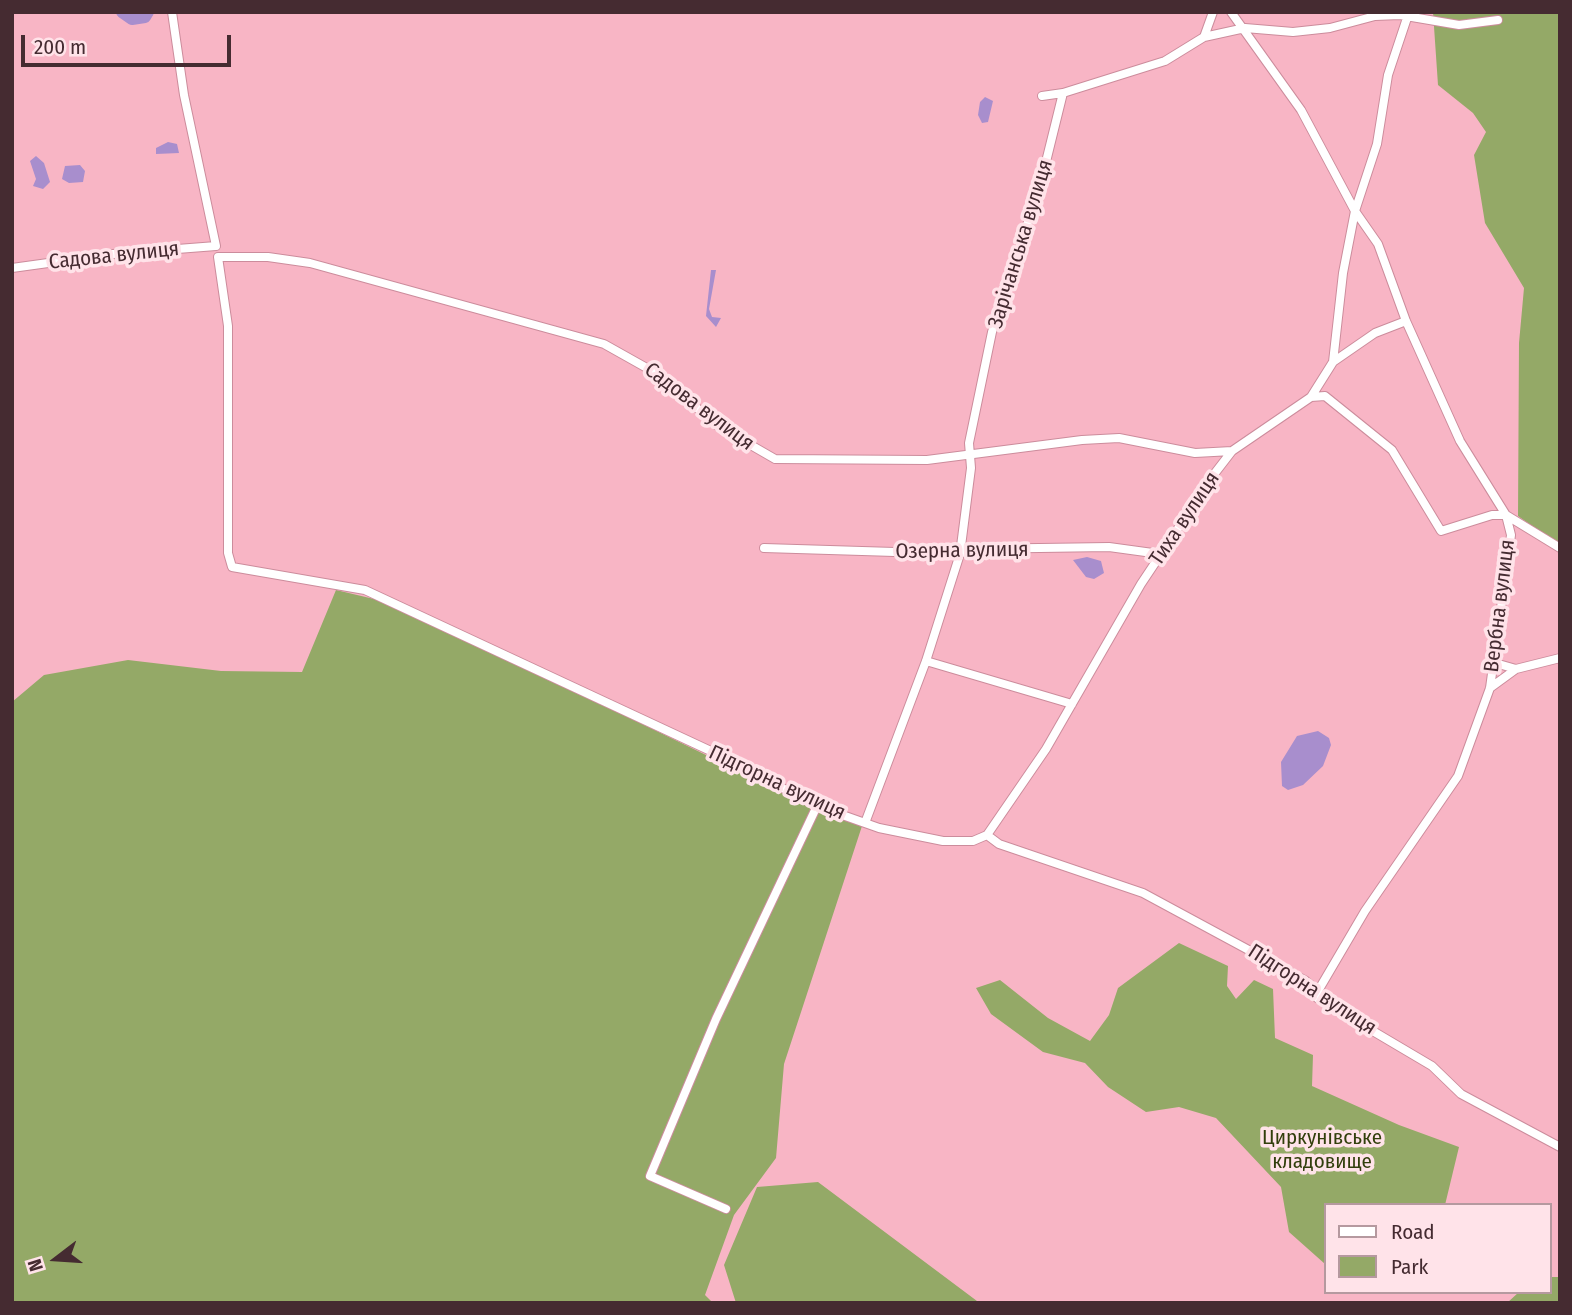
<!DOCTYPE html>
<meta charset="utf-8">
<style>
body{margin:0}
#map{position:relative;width:1572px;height:1315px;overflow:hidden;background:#f8b5c5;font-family:"Fira Sans Condensed",sans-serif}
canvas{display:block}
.frame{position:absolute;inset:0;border:14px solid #452b31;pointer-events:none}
.legend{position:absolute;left:1324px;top:1203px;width:228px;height:91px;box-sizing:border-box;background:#ffe3e9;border:2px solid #b5999f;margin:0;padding:9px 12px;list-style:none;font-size:21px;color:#452b31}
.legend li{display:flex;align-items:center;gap:14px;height:35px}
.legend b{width:35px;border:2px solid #b5999f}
.north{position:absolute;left:21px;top:1224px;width:70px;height:70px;-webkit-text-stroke:5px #ffe3e9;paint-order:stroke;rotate:253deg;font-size:19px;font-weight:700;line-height:28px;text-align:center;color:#452b31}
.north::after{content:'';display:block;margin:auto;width:24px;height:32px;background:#452b31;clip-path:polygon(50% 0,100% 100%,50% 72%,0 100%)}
.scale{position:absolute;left:21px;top:35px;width:210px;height:32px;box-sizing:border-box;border:4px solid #452b31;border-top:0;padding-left:9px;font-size:21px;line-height:24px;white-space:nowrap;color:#452b31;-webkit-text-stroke:5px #ffe3e9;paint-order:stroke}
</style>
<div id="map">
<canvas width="1572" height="1315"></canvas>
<div class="frame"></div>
<ul class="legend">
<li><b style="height:9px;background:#fff"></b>Road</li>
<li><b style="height:19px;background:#94a967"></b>Park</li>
</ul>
<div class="north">N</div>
<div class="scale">200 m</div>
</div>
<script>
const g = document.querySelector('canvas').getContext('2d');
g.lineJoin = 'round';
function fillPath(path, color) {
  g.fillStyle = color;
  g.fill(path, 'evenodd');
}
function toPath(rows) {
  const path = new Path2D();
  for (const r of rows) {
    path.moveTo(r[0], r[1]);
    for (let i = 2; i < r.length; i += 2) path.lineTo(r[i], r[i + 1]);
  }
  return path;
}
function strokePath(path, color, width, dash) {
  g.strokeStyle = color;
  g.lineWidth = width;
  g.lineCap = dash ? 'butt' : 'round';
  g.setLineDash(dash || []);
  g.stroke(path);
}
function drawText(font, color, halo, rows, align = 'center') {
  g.font = font + ' "Fira Sans Condensed",sans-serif';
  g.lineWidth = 7;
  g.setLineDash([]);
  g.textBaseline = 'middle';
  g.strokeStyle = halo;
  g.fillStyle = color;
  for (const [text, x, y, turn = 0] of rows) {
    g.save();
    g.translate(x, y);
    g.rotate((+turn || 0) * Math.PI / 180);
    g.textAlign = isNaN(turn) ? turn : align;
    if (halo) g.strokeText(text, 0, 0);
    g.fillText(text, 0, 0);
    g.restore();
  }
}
fillPath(toPath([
 [1433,12,1560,12,1560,546,1518,516,1519,343,1524,288,1485,223,1474,155,1486,132,1473,113,1438,85],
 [336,590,374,599,562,685,815,808,862,826,784,1064,776,1158,734,1215,705,1295,713,1303,12,1303,12,702,44,675,128,660,221,671,302,672],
 [1179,943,1228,966,1227,986,1236,999,1254,980,1273,989,1275,1038,1313,1055,1312,1086,1399,1125,1459,1147,1445,1205,1325,1205,1325,1264,1289,1232,1281,1187,1216,1118,1179,1107,1146,1112,1108,1087,1085,1063,1043,1052,991,1014,976,988,1000,980,1048,1018,1090,1041,1109,1015,1118,988],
 [818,1182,977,1301,978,1303,736,1303,724,1265,757,1187],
 [1549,1277,1560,1277,1560,1303,1507,1303,1519,1292,1549,1292]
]), '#94a967');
fillPath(toPath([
 [985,97,993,101,988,122,982,123,978,115,980,102],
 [168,142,177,144,179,153,156,154,156,148],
 [36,156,44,163,50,182,43,189,33,186,36,179,30,161],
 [80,165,85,171,83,182,69,183,62,179,65,166],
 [711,270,716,270,709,309,712,317,721,318,716,327,706,316],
 [1087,557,1101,561,1104,573,1094,579,1086,577,1073,560],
 [1318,731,1329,738,1331,745,1323,766,1303,785,1288,790,1282,786,1281,762,1297,736]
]), '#a88ecd');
strokePath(toPath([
 [122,12,132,19,145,17,148,12]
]), '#a88ecd', 12);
const street = toPath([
 [1204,37,1245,28,1293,32,1330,28,1375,16,1400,15,1459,25,1498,20],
 [1042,96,1063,93],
 [12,268,113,254,216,246,184,95,172,12],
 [1333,362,1375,333,1406,321],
 [1311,397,1325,396,1392,450,1441,531,1492,515,1506,515,1560,548],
 [1232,451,1195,453,1119,438,1082,440,927,460,775,459,716,425,661,376,604,344,310,263,268,257,218,257,228,326,228,553,232,567,365,590,715,753,817,806,879,828,943,841,973,841,987,835,999,844,1143,893,1306,981,1318,991,1317,998,1432,1066,1461,1094,1560,1147],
 [764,548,960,554,970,549,1109,547,1160,554],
 [926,661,1072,704],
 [1495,663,1516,669],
 [1490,688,1516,669,1560,658],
 [865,823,926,661,960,554,971,468,969,443,992,332,1041,182,1063,93,1165,61,1204,37,1213,12],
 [987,835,1046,749,1141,584,1215,473,1232,451,1311,397,1333,362,1343,273,1355,211,1301,110,1231,12],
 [1318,991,1365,911,1458,776,1490,688,1511,535,1506,515,1460,441,1406,321,1378,244,1355,211,1377,144,1388,75,1409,12],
 [726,1209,650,1176,716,1019,817,806]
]);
strokePath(street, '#cc8c9c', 10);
strokePath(street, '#fff', 8);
drawText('21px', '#452b31', '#ffe3e9', [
 ["Зарічанська вулиця",1021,244,-73],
 ["Садова вулиця",114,256,-6],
 ["Садова вулиця",699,407,37],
 ["Тиха вулиця",1185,519,-56],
 ["Озерна вулиця",962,551,-1],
 ["Вербна вулиця",1500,606,-83],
 ["Підгорна вулиця",777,783,25],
 ["Підгорна вулиця",1312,990,33]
]);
drawText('21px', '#323f0c', '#ffe3e9', [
 ["Циркунівське",1322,1138],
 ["кладовище",1322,1162]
]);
</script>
